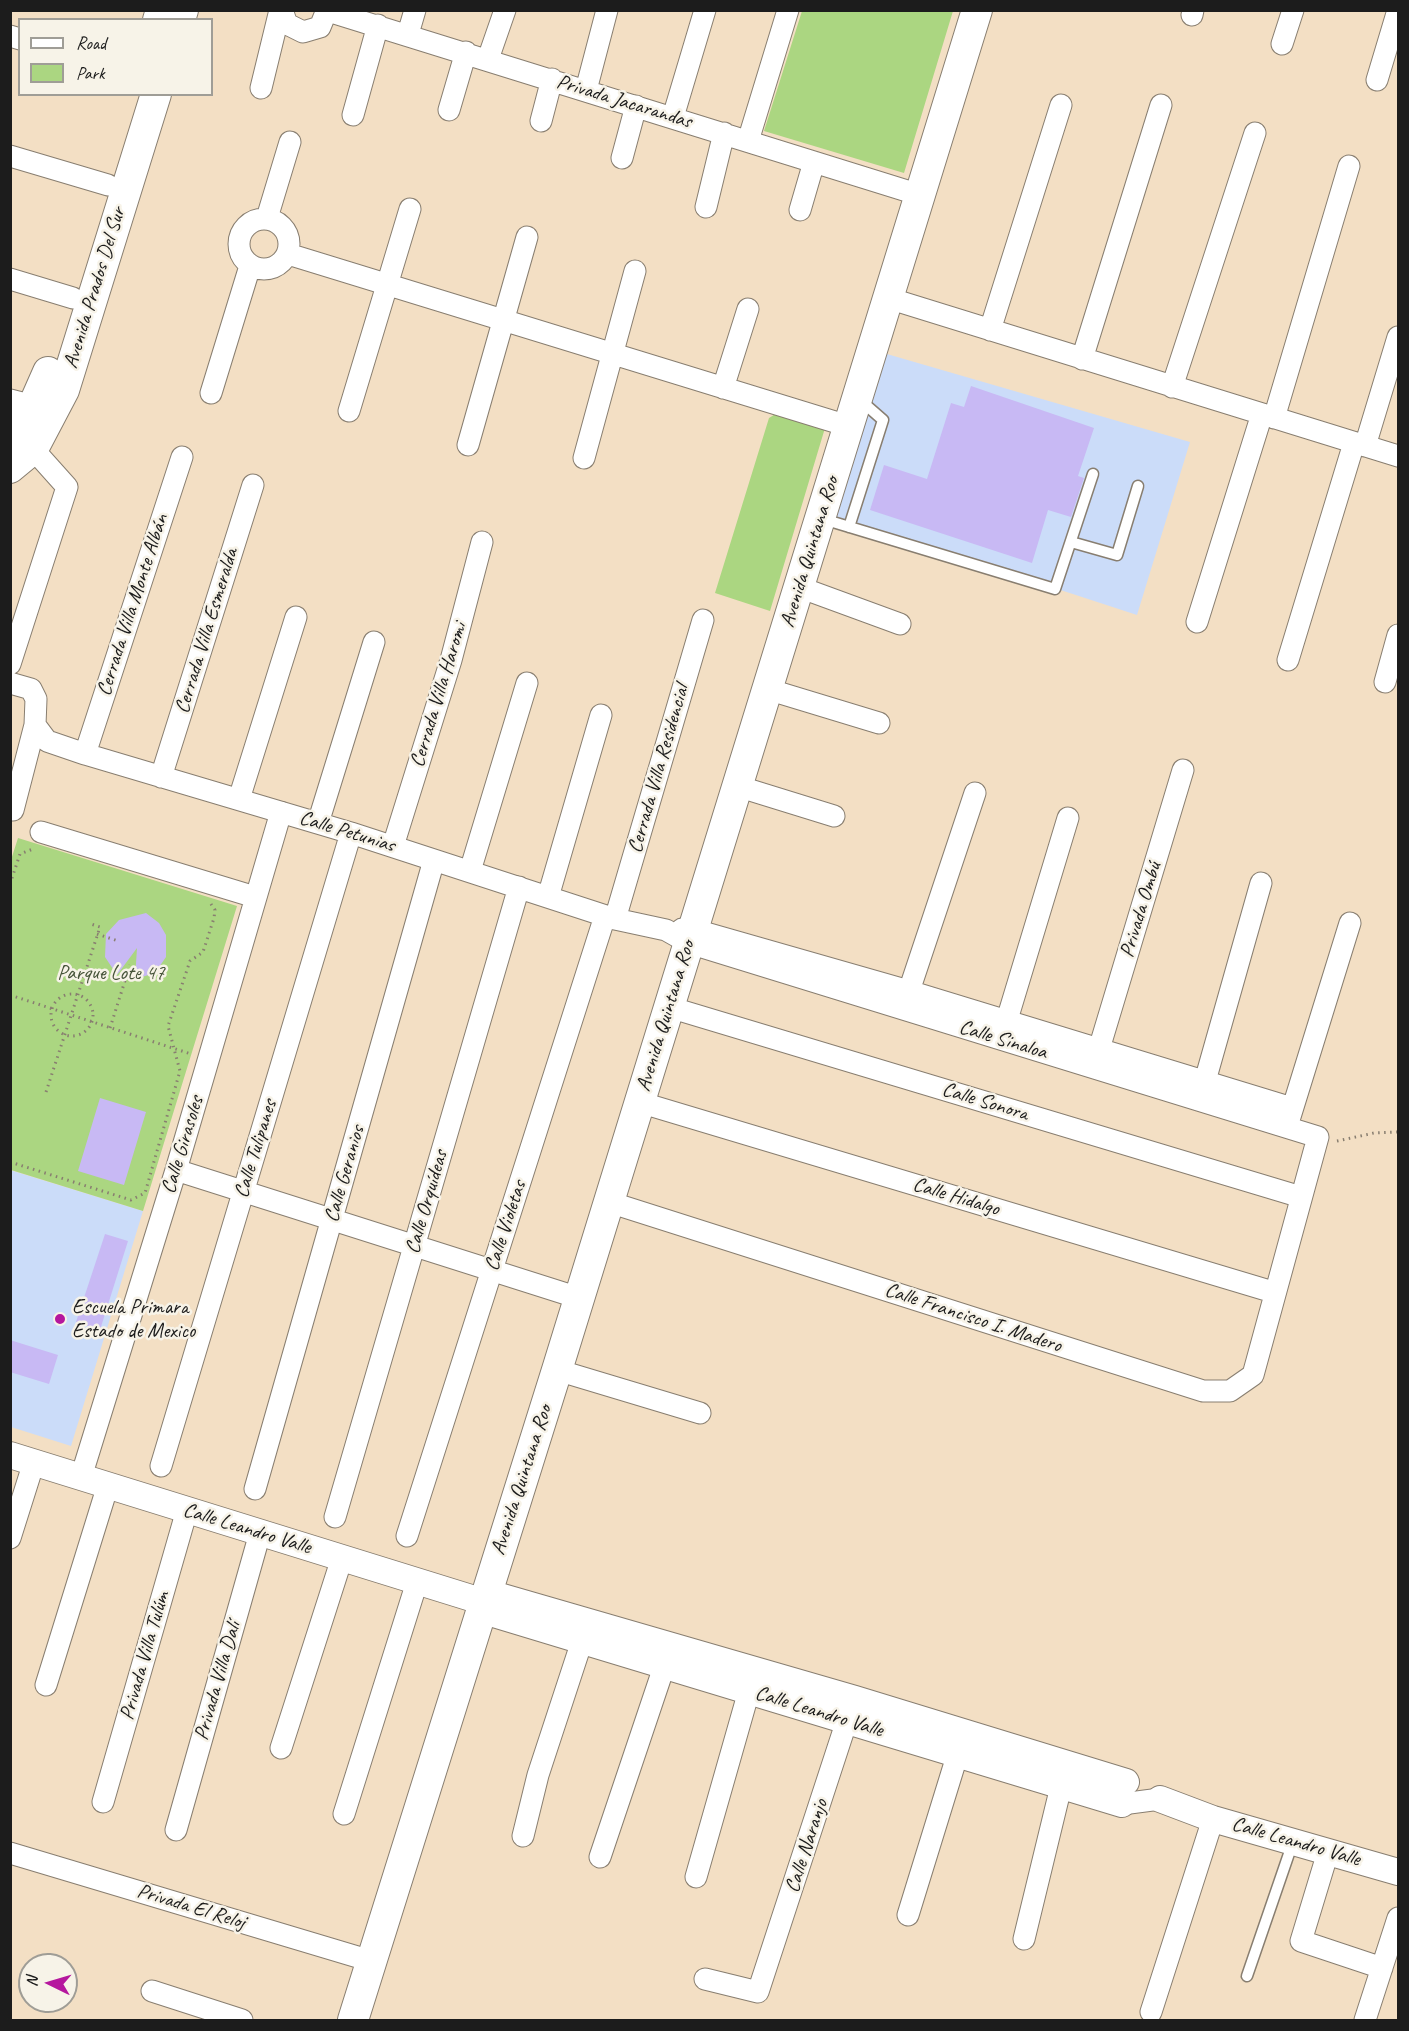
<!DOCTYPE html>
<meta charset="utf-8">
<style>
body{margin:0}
#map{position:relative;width:1409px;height:2031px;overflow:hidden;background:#f3dfc4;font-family:Caveat,sans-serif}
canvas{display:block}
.frame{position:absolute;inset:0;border:12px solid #1c1c1c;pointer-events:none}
.legend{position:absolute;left:18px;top:18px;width:195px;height:78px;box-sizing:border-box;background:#f7f3e8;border:2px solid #9f9d96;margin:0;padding:8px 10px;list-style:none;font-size:18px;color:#1c1c1c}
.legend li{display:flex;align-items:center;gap:12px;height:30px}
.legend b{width:30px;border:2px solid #9f9d96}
.north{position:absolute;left:18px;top:1953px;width:60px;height:60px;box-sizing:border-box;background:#f7f3e8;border:2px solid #9f9d96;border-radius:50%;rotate:275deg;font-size:16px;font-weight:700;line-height:24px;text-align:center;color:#1c1c1c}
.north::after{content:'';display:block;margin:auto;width:21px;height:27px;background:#b5179e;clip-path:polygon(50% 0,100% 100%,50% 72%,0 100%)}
</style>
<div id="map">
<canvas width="1409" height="2031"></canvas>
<div class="frame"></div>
<ul class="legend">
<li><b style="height:8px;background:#fff"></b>Road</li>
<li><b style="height:16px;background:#abd681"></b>Park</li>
</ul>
<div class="north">N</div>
</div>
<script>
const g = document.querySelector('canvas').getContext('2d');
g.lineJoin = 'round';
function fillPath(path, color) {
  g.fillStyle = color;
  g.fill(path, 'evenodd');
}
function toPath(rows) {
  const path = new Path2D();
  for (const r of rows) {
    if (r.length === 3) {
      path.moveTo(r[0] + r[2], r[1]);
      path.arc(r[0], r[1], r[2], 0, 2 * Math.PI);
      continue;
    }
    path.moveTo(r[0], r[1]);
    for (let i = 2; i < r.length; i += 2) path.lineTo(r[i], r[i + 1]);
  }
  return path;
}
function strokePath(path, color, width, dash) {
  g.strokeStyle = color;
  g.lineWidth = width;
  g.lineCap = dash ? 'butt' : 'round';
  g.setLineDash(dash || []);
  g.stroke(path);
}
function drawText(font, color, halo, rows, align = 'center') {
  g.font = font + ' Caveat,sans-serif';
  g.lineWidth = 5;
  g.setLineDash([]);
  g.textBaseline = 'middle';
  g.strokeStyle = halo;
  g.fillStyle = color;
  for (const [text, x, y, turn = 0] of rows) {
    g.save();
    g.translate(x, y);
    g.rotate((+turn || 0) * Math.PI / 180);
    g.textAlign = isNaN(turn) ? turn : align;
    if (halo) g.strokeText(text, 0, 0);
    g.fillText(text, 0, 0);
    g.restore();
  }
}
fillPath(toPath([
 [880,352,1190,442,1137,615,828,514],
 [10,1170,143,1211,71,1446,11,1427]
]), '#cbdcf9');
fillPath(toPath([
 [802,11,953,11,904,173,764,131],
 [777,413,825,428,770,611,715,593,769,418],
 [18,838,237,906,143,1211,11,1170,10,863]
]), '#abd681');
fillPath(toPath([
 [971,386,1094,428,1078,476,1084,478,1071,517,1048,510,1032,563,870,510,884,465,927,479,951,403,964,407],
 [146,913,159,923,166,935,166,957,155,973,135,979,137,948,117,975,105,957,106,934,119,920],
 [100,1098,146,1112,124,1185,78,1171],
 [105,1234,128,1241,100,1330,76,1322],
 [10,1340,58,1355,49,1384,10,1372]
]), '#c8b9f4');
const service = toPath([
 [823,519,1055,589,1093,474],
 [849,527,883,420,859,399],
 [1071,542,1117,555,1138,486],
 [1247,1976,1293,1842]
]);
const minor = toPath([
 [282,10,287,24,303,32,320,27,327,10],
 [328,11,920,195],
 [1192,15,1193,10],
 [408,34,415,10],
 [10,36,20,39],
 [1282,44,1293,10],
 [488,59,505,10],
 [1377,80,1398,10],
 [261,88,280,10],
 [586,90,607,10],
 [449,110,466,52],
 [353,115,378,25],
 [673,117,705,10],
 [541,121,552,79],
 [748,141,788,10],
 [10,156,108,185],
 [622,158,636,106],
 [706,207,724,133],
 [800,210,814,162],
 [267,218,290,142],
 [264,244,25],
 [288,254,848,426],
 [10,279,73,298],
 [888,298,1398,456],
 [990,330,1061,105],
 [1082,359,1161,105],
 [1172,387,1255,133],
 [723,388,748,309],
 [211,393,250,266],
 [10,400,33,406],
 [349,411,410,209],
 [1274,418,1349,166],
 [468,445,527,237],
 [1365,446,1398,337],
 [584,458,635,271],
 [799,587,900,624],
 [1197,622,1262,414],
 [1288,660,1354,443],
 [10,664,67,487,33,449],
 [1385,682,1398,635],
 [10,683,31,689,36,699,35,725,47,741,85,754,351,833,615,919,666,930,689,943,1318,1137,1253,1375,1230,1391,1203,1391,609,1202],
 [767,689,879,723],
 [85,754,182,457],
 [161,777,253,485],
 [737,786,834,816],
 [239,799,296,617],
 [10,809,13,810,35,725],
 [318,823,374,642],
 [41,832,255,897],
 [393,846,451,660,482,542],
 [470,871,527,683],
 [548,897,601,715],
 [615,919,703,620],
 [682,929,692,929,909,991,1292,1108],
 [909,991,975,793],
 [669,1007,1301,1197],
 [1003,1033,1068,818],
 [1099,1049,1183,770],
 [1205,1081,1261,883],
 [639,1102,1273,1292],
 [1289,1120,1350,923],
 [176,1170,579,1298],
 [557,1370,700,1413],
 [161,1466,351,833],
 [81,1477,176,1170,281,812],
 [255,1489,434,860],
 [335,1517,519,887],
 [407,1536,605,916],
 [10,1538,34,1462],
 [46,1685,108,1485],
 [281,1748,342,1558],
 [103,1802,187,1510],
 [1122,1804,1160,1799],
 [344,1814,417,1582],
 [176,1830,260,1533],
 [523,1836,538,1775,582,1641],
 [1328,1852,1301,1941,1382,1968],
 [10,1853,371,1961],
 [600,1857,669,1652],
 [696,1877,749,1691],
 [908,1915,962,1740],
 [1024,1939,1065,1770],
 [705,1979,758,1992,852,1705],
 [152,1991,242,2020],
 [1151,2012,1213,1819],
 [1365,2020,1398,1918]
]);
const tertiary = toPath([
 [10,1455,484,1602,494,1614,1122,1804],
 [484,1602,499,1596,855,1699,1126,1782],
 [1160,1799,1213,1819,1398,1872]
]);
const secondary = toPath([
 [158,20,161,10],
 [180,20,183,10],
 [10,442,33,406,48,372],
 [10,468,33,449,64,390,156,94],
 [353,2020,557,1370,977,10]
]);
strokePath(service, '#887e70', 13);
strokePath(minor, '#887e70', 23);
strokePath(tertiary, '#887e70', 28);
strokePath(secondary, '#887e70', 32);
strokePath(toPath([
 [10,884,20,854,33,849],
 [97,934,118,941],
 [72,1015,21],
 [10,995,191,1054],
 [110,1028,130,965],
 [46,1092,100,927,91,924],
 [1337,1141,1374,1133,1398,1132],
 [10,1162,131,1200,145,1193,180,1071,168,1026,190,961,203,952,214,918,215,910,211,904]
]), '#887e70', 3, [1.5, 4.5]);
strokePath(service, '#fff', 10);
strokePath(minor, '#fff', 21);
strokePath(tertiary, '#fff', 26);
strokePath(secondary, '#fff', 30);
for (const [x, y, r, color] of [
 [60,1319,6,"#b5179e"]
]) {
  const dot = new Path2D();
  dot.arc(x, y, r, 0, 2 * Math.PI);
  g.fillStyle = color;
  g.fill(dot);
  strokePath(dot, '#f7f3e8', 2);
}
drawText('21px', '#1c1c1c', '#f7f3e8', [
 ["Privada Jacarandas",624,102,17],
 ["Avenida Prados Del Sur",95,288,-73],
 ["Avenida Quintana Roo",810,552,-73],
 ["Cerrada Villa Monte Albán",133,605,-72],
 ["Cerrada Villa Esmeralda",207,631,-73],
 ["Cerrada Villa Haromi",439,695,-73],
 ["Cerrada Villa Residencial",659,769,-74],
 ["Calle Petunias",347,832,17],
 ["Privada Ombú",1141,910,-73],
 ["Avenida Quintana Roo",666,1016,-73],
 ["Calle Sinaloa",1003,1040,17],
 ["Calle Sonora",985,1102,17],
 ["Calle Girasoles",183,1145,-73],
 ["Calle Tulipanes",256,1149,-73],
 ["Calle Geranios",345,1174,-74],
 ["Calle Hidalgo",956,1197,17],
 ["Calle Orquídeas",427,1202,-74],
 ["Calle Violetas",506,1226,-72],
 ["Calle Francisco I. Madero",973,1318,18],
 ["Avenida Quintana Roo",522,1480,-72],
 ["Calle Leandro Valle",247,1529,17],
 ["Privada Villa Tulúm",145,1656,-74],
 ["Privada Villa Dalí",218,1681,-74],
 ["Calle Leandro Valle",819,1712,17],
 ["Calle Leandro Valle",1296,1842,16],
 ["Calle Naranjo",807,1846,-72],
 ["Privada El Reloj",191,1907,17]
]);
drawText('21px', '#47543a', '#f7f3e8', [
 ["Parque Lote 47",111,973]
]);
drawText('21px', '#1c1c1c', '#f7f3e8', [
 ["Escuela Primara",72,1307],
 ["Estado de Mexico",72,1331]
], 'left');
</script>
